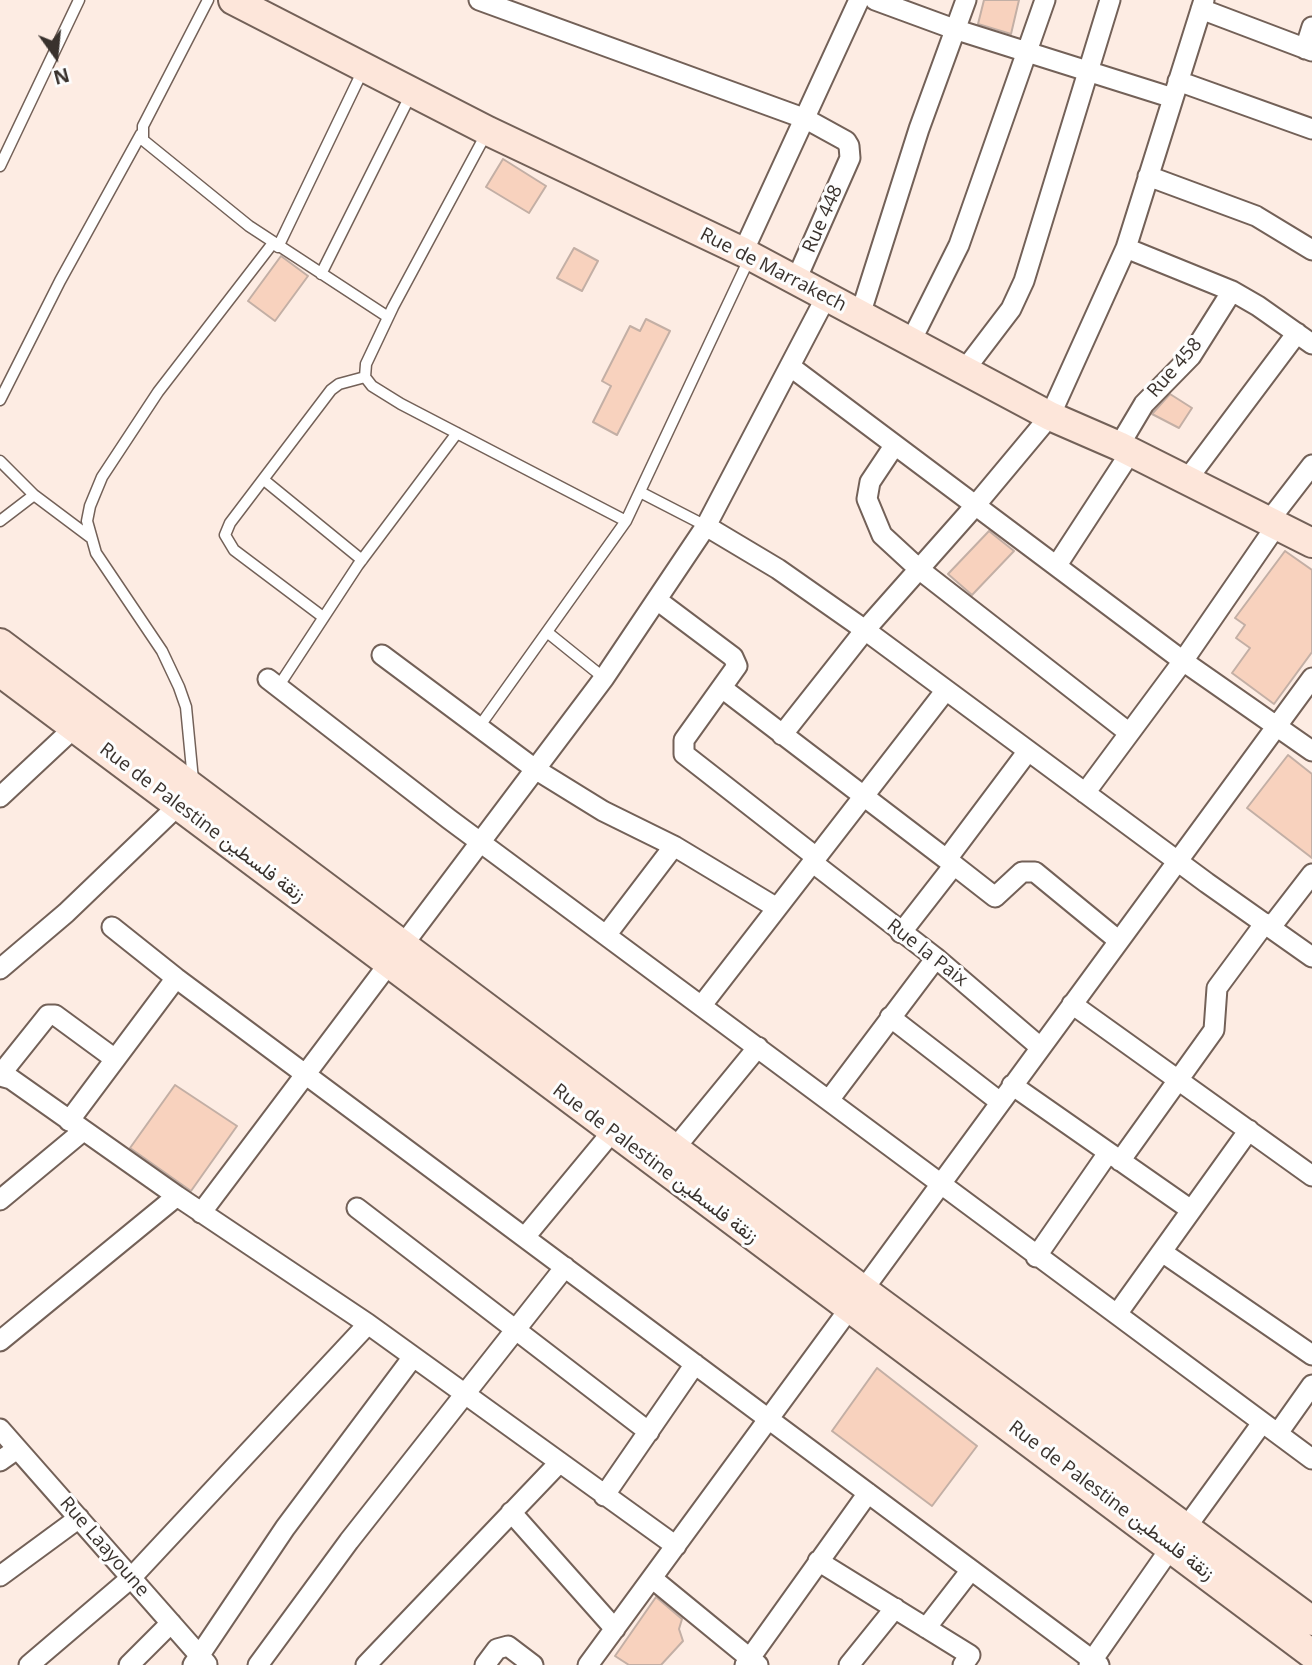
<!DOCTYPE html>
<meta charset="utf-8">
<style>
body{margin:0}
#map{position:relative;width:1312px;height:1665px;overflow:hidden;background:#fdece3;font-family:"Open Sans",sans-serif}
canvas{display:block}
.north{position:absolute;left:21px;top:21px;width:70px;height:70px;-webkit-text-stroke:5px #fdfdfd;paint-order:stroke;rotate:165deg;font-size:19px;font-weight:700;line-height:28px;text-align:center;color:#39322d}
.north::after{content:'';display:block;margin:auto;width:24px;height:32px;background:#39322d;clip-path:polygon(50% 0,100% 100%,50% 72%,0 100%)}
</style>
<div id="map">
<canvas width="1312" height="1665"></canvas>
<div class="north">N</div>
</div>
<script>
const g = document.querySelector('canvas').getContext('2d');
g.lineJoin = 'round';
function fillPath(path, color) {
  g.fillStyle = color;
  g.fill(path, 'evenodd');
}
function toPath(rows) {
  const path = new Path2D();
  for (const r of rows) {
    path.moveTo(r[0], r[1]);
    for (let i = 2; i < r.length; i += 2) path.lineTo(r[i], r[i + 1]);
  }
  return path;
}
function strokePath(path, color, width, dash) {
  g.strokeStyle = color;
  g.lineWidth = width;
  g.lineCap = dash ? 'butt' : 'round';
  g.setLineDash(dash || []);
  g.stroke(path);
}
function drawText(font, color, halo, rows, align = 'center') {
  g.font = font + ' "Open Sans",Vazirmatn,sans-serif';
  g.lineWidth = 6;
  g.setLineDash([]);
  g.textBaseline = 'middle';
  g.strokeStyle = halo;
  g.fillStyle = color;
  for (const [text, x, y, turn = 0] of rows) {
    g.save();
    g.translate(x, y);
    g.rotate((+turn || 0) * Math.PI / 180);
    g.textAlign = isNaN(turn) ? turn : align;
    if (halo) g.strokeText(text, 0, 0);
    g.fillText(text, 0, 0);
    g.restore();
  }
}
const building = toPath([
 [984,0,1019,0,1011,34,978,24,984,0],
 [503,159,546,186,529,213,486,187,503,159],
 [574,248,598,261,582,291,557,278,574,248],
 [281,256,308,276,275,321,248,301,281,256],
 [646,319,670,331,617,435,593,422,611,386,602,381,630,326,640,331,646,319],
 [1170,394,1192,408,1179,428,1152,414,1170,394],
 [989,531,1014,551,972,595,948,574,989,531],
 [1285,551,1312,570,1312,652,1274,704,1232,673,1250,648,1236,638,1245,625,1235,618,1285,551],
 [1288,755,1312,774,1312,858,1247,808,1288,755],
 [175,1085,237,1126,191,1191,130,1148,175,1085],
 [877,1368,977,1446,932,1506,832,1431,877,1368],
 [656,1597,682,1619,679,1629,683,1641,661,1665,629,1665,615,1656,656,1597]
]);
fillPath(building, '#f8d2be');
strokePath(building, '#c3afa5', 2);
const lane = toPath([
 [208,0,143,126,143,140,249,226,388,317],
 [486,134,393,307,366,364,365,377,372,386,401,404,626,521],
 [0,166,79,0],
 [278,247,363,70],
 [321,274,411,94],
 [0,400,60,281,141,134],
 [0,461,34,495,90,537],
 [264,480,362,560],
 [640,492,706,526],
 [0,521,34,495],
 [323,617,234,550,225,535,230,523,331,390,339,384,365,377],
 [547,632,604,678],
 [278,687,358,565,457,433],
 [479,727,626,521,750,257],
 [193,780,186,707,179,687,162,651,96,553,87,521,90,506,102,477,158,392,273,243]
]);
const street = toPath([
 [479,0,806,119,846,141,849,146,850,158,796,280],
 [875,0,954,29,1173,98],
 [1201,9,1312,51],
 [1305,49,1312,27],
 [1178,81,1312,129],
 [1148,176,1256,216,1312,250],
 [1126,248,1232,291,1258,306,1312,344],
 [743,252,859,0],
 [860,315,919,129,966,0],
 [911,341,959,245,1045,0],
 [791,367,1183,661,1312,751],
 [963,372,1011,309,1024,281,1110,0],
 [894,446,870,482,867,499,882,535,920,570,1128,732],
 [1119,446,1144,404,1191,356,1232,291],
 [1186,481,1297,333],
 [1268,522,1312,465],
 [706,526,778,569,865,630,1207,883,1312,957],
 [1057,565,1130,453],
 [657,600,733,657,737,666,684,740,684,754,816,857],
 [382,655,535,769,603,811,674,846,777,908],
 [268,679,449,819,1312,1459],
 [722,688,954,865,901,933],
 [782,735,865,630,974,507,1050,416,1126,248,1204,0],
 [1085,793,1183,661,1276,526],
 [0,797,75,727],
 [947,859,1028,751],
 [812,862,936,958,1040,1047],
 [954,865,995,897,1022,872,1035,872,1119,941],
 [112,927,176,978,1099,1665],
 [1271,927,1312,874],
 [607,934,674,846],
 [0,969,66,913,187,797],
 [1072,1004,1312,1176],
 [702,1005,946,690],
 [890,1017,1000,1102],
 [0,1075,48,1015,55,1015,115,1059],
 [0,1076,11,1079,177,1196,368,1324,676,1546],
 [1012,1085,1191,1210],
 [829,1100,936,958],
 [69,1121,176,978],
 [675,1148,758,1047],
 [1120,1161,1214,1030,1217,988,1265,923],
 [0,1200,83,1131],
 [357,1208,649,1432],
 [201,1213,604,678,706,526,826,297],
 [525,1237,612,1132],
 [1162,1252,1312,1355],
 [1036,1257,1108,1153],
 [1117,1314,1249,1130],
 [0,1341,177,1196],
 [0,1429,207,1664],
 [1278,1433,1312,1385],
 [0,1461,17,1449],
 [604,1496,695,1364],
 [511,1512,615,1629],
 [1185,1529,1262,1423],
 [818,1561,970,1655,963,1665],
 [0,1576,79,1518],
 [653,1579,758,1665],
 [926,1628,971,1570],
 [29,1665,131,1578,368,1324],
 [129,1665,171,1623],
 [193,1665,285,1528,413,1357],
 [258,1665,349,1541,565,1267],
 [366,1665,559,1463],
 [485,1665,497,1649,508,1646,533,1665],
 [588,1665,1312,678],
 [745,1665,868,1493],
 [849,1665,895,1608],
 [1089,1665,1172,1546]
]);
const secondary = toPath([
 [233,0,488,131,743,252,1050,416,1119,446,1312,543],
 [0,643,862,1289,1312,1621],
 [0,672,1312,1654]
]);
strokePath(lane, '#736158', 13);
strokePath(street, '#736158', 23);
strokePath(secondary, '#736158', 32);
strokePath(lane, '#fff', 10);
strokePath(street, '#fff', 19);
strokePath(secondary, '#fde6da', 28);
drawText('19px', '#39322d', '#fdfdfd', [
 ["Rue 448",823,219,-66],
 ["Rue de Marrakech",773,270,27],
 ["Rue 458",1175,368,-49],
 ["Rue de Palestine زنقة فلسطين",202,823,37],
 ["Rue la Paix",927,953,38],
 ["Rue de Palestine زنقة فلسطين",655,1164,37],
 ["Rue de Palestine زنقة فلسطين",1111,1501,37],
 ["Rue Laayoune",104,1547,49]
]);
</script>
